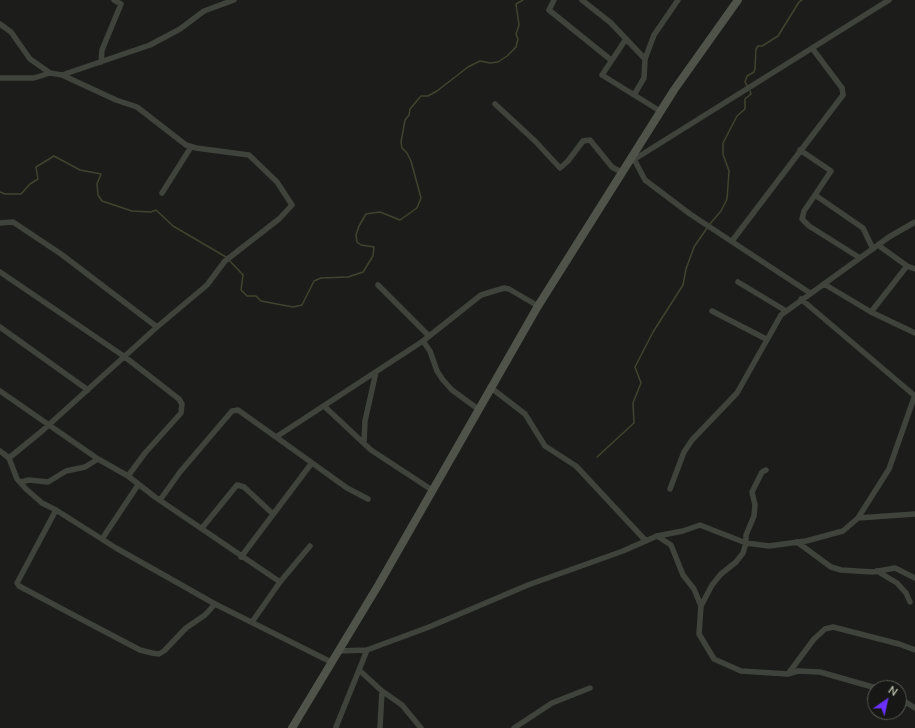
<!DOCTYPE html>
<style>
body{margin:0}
#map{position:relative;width:915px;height:728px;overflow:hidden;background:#1c1d1a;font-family:Mulish,sans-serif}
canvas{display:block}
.north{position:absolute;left:867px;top:680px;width:40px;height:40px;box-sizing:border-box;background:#171815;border:1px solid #575a51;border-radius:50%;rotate:34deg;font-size:11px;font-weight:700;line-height:16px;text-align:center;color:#b8beac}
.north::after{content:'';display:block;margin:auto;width:14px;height:18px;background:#6c31ff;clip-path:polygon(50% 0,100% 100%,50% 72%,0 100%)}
</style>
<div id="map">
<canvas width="915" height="728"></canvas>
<div class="north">N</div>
</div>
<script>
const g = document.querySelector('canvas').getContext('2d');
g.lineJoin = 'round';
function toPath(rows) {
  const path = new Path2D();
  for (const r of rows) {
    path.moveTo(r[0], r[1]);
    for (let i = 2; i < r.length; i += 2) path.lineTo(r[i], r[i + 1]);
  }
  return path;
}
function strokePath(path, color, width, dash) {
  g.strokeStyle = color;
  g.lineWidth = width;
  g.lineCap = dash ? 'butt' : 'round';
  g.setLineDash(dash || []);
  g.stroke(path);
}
strokePath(toPath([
 [748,87,745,82,747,76,754,72,755,68,756,49,758,46,762,46,778,36,799,2,802,0],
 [0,192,5,194,21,194,30,184,38,179,36,167,54,156,80,170,101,174,97,184,98,195,102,201,132,211,151,212,156,210,173,226,226,257],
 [709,225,721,211,727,199,729,171,723,154,723,143,737,116,745,109,745,99,751,94,750,91],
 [229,260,243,275,241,290,247,296,256,296,261,301,293,307,302,305,314,281,321,278,348,277,363,272,373,256,374,247,361,245,357,242,356,235,359,226,366,214,380,212,400,220,417,208,421,198,411,161,407,153,402,148,401,142,405,120,409,115,410,109,421,96,428,96,437,91,468,67,480,61,490,63,498,62,507,56,516,47,518,39,516,34,519,25,516,4,523,0],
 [597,457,634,423,633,403,641,383,635,367,653,332,683,285,686,269,694,247,707,228]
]), '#42432f', 1.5);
strokePath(toPath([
 [554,0,549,10,611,60],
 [582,0,611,23,645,59,644,78,634,95],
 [0,24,11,32,30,59,50,73,62,75,150,45,180,29,204,11,234,0],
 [626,39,602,75,660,111],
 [645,59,654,35,678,0],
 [101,62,102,50,121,4,114,0],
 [0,78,34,78,50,73],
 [495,104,535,141,560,168,568,161,583,141,590,140,612,167,621,172],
 [800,150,831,171,815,195],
 [634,159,645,180,690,214,810,293],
 [630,162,889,0],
 [162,193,191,147],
 [0,223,13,222,61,254,157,327],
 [732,241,843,95,842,88,812,48],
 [878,245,907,266],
 [860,258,809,226,802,219,804,211,815,195,863,228,873,249],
 [915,269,907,266,871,312,915,333],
 [0,272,125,357,179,399,182,404,181,413,145,453,128,476],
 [738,282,786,311],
 [824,284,871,312],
 [378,285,429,336],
 [801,299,915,396],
 [712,311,766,339],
 [0,327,88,390],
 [423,341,430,351,437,371,443,380,452,390,478,409],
 [490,387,525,414,545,446,576,466,646,541],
 [0,391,98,459,128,476,155,497,280,582],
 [324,406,371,450,432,490],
 [364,443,365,421,376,372],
 [0,451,9,458,42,431,157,327,207,285,225,261,279,219,292,205,277,182,249,155,196,148,186,145,137,107,116,100,62,75],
 [9,458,17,479,26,489,42,503,56,510],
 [766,470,762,472,752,492,755,505,754,516,746,535,746,543,743,553,736,562,721,574,712,585,701,606,699,634,714,659,741,671,788,674,814,639,825,629,833,627,899,644,915,650],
 [21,482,29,480,48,482,66,471,85,467,98,459],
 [670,489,684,452,692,440,737,393,781,315,889,237,915,222],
 [368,499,347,488,276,437,423,341,481,295,504,288,509,289,538,306],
 [160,500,180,472,232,411,238,410,276,437],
 [858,518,915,514],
 [202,528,237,485,244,487,273,514],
 [657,536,671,545,683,575,694,589,701,606],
 [102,539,138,485],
 [797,542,831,567,841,570,873,572,895,568,915,578],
 [241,557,311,464],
 [877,571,897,583,906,593,910,602],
 [215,604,205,615,186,628,164,651,159,654,152,653,140,650,81,619,19,586,17,583,56,510,116,548,215,604,331,662],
 [252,622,280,582,310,546],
 [367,650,359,670,382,691,402,705,421,728],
 [338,651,367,650,429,627,528,585,623,551,657,536,683,531,700,525,746,543,769,546,806,541,843,531,858,518,889,469,915,395],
 [788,674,798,671,820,672,876,688],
 [899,698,915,708],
 [336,727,359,670],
 [380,728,382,691],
 [514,728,552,703,590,688]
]), '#3f433b', 5.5);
strokePath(toPath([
 [292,728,379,584,538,306,674,90,738,0]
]), '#4f5349', 8);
</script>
